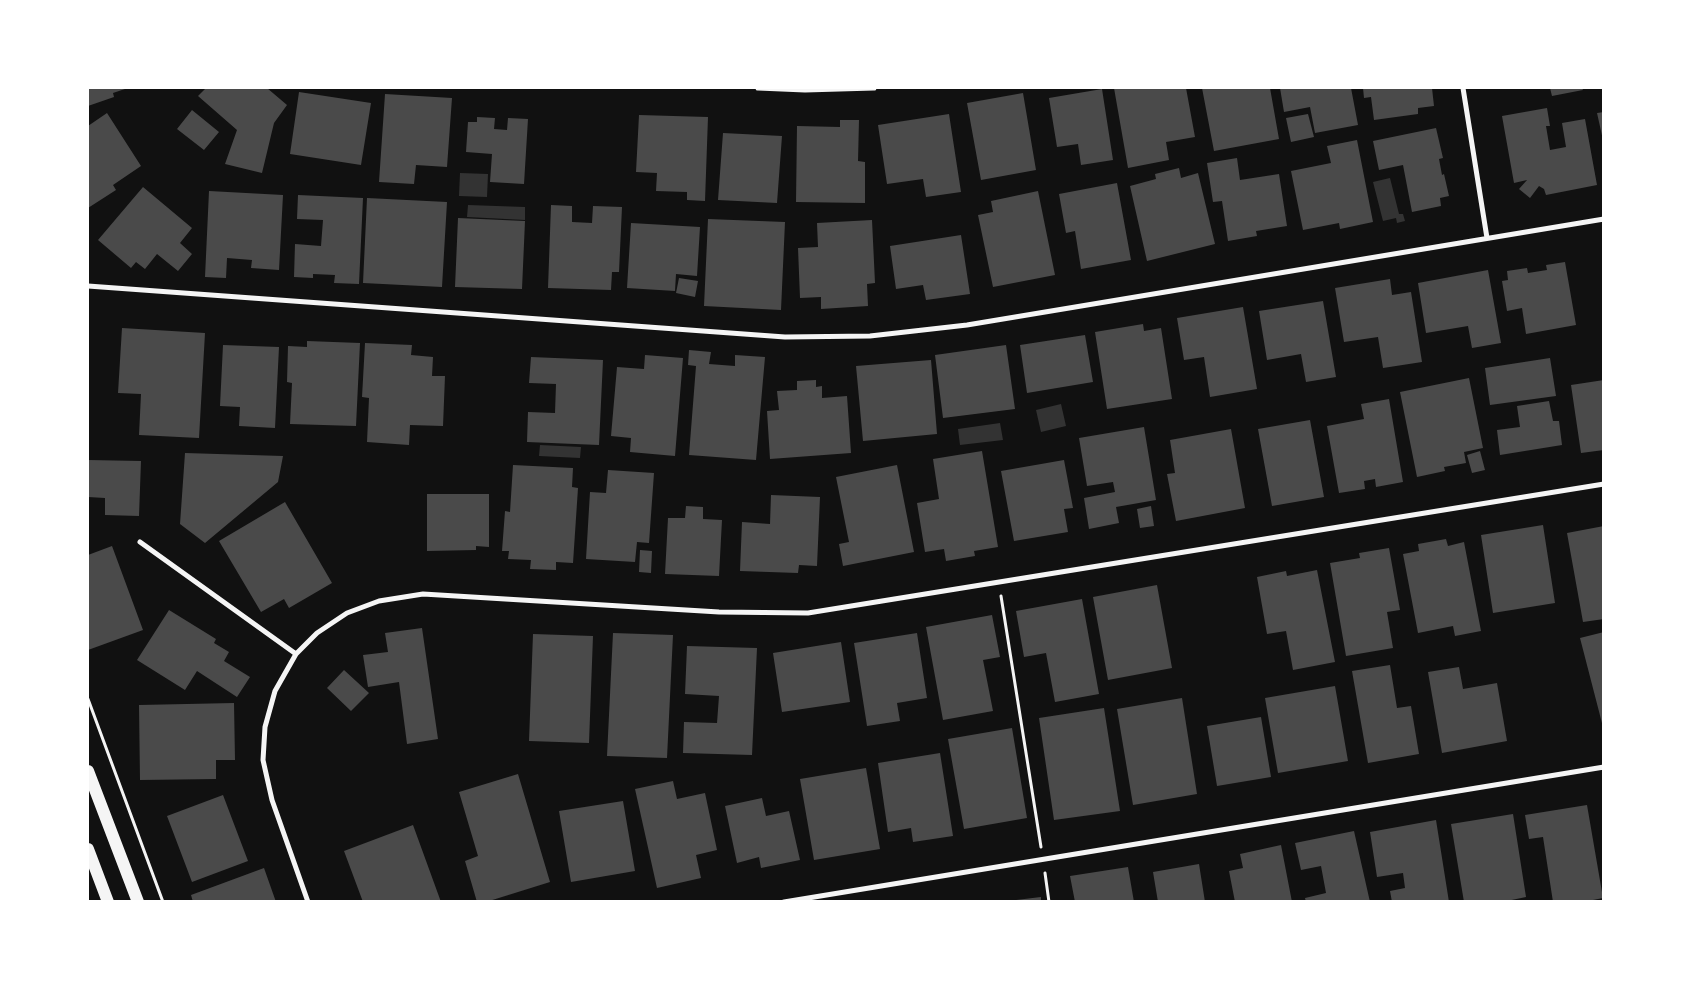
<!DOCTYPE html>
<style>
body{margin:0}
#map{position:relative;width:1691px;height:989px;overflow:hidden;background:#111;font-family:Quicksand,sans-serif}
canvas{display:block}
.frame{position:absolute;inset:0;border:89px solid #fff;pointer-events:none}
</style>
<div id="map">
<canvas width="1691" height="989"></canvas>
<div class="frame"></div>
</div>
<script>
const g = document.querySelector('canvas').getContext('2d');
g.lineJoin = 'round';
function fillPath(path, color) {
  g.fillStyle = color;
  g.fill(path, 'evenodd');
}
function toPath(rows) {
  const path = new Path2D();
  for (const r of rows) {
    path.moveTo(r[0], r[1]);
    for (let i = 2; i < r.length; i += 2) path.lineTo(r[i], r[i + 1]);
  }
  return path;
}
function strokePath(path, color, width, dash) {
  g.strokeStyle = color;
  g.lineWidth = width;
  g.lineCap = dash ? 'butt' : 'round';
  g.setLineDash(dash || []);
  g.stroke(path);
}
fillPath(toPath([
 [460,173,488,174,487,197,459,196],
 [1390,178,1399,214,1403,214,1405,221,1397,223,1396,218,1383,221,1373,182],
 [468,205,525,207,525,220,467,217],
 [1061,404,1066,426,1041,432,1036,410],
 [1000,423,1003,440,960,445,958,429],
 [540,445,581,447,580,458,539,456]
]), '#333');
fillPath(toPath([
 [88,88,125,88,125,89,113,93,114,97,88,106],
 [206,88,267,88,287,105,274,123,262,173,225,164,237,130,198,96],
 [1114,88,1186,88,1195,137,1166,142,1169,160,1128,168],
 [1202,88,1270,88,1279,139,1214,151],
 [1280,88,1351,88,1358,125,1315,133,1310,107,1284,112],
 [1363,88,1432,88,1434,106,1418,108,1418,114,1374,120,1371,97,1364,98],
 [1550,88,1582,88,1583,90,1552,96],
 [1102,89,1113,160,1081,165,1078,144,1057,147,1049,98],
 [299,92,371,103,361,165,290,154],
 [1023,93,1036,170,981,180,967,103],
 [385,94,452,98,447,167,416,165,414,184,379,182],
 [1547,108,1550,126,1546,126,1550,150,1566,147,1562,123,1585,119,1597,185,1546,195,1544,189,1539,186,1530,198,1519,189,1527,180,1514,183,1502,116],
 [192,110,219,132,204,150,177,129],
 [1604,112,1604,140,1603,140,1597,113],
 [107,113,141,166,113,185,116,190,88,208,88,126],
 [949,114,961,192,926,197,923,179,887,184,878,125],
 [1308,114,1314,137,1291,142,1286,118],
 [639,115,708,117,705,201,687,200,687,192,656,191,657,173,636,172],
 [477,117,495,118,494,129,507,130,508,118,528,119,524,184,490,182,492,154,466,152,468,122,477,122],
 [840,120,859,120,858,161,865,162,865,203,796,202,797,126,840,127],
 [1436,128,1443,158,1439,159,1442,175,1444,174,1449,196,1440,198,1441,206,1412,212,1403,165,1379,170,1373,141],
 [723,133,782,136,777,203,718,200],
 [1357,140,1373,222,1340,229,1339,223,1303,230,1291,171,1331,163,1327,146],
 [1237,158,1240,180,1279,174,1287,226,1256,231,1257,236,1228,241,1222,201,1213,202,1207,163],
 [1179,168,1181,178,1198,173,1215,244,1147,261,1130,186,1156,179,1155,174],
 [1117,183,1131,260,1081,269,1075,231,1066,233,1059,194],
 [143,187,192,228,180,243,192,254,178,271,157,254,145,269,136,262,131,268,98,240],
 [209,191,283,195,279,270,251,268,252,260,227,258,226,278,205,277],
 [1038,191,1055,275,993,287,978,215,993,212,991,201],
 [298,195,363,198,359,284,334,283,335,275,313,274,313,278,294,277,295,244,321,246,323,220,297,219],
 [367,198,447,202,442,287,363,283],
 [551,205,572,206,572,222,592,223,593,206,622,207,619,272,612,272,611,290,548,288],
 [458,218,525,221,522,289,455,287],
 [708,219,785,222,781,310,704,306],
 [872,220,875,283,867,284,868,306,821,309,821,297,800,298,798,248,818,247,817,223],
 [631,223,700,227,697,276,676,274,675,291,627,288],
 [961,235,970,294,926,300,923,285,896,289,890,246],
 [1565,262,1576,325,1526,334,1522,308,1507,311,1502,281,1508,280,1507,271,1527,268,1528,273,1547,270,1546,265],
 [1488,270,1501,343,1472,348,1468,326,1426,333,1418,283],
 [679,278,698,281,695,297,676,293],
 [1390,279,1392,295,1411,292,1422,362,1383,368,1378,337,1344,342,1335,288],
 [1323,301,1336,377,1306,382,1301,354,1267,360,1259,311],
 [1243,307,1257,389,1210,397,1204,357,1184,360,1177,318],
 [1143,324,1144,331,1161,328,1172,399,1107,409,1095,332],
 [122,328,205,333,199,438,139,435,141,394,118,393],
 [1085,335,1093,382,1027,393,1020,345],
 [307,341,360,343,356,426,290,424,292,383,287,382,288,346,307,347],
 [365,343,412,345,411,355,433,357,432,376,445,376,443,426,410,425,409,445,367,442,369,398,362,397],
 [223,345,279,347,275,428,239,426,240,407,220,406],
 [1006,345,1015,409,943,418,935,355],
 [689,350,711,352,709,364,735,366,735,355,765,357,756,460,689,455,696,366,688,365],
 [645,355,683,358,675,456,630,452,631,438,611,436,617,367,644,369],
 [531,357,603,360,599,445,527,442,528,412,555,413,556,384,529,383],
 [1550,358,1556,396,1490,405,1485,368],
 [931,360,937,434,863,441,856,366],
 [1469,378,1483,448,1464,452,1466,463,1444,467,1445,471,1417,477,1400,392],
 [816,380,816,387,822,386,822,398,847,396,851,453,770,459,767,411,779,410,777,391,797,390,797,381],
 [1604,380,1604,450,1581,453,1571,385],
 [1389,399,1403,482,1376,487,1375,479,1364,481,1365,489,1339,493,1327,426,1364,419,1361,404],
 [1549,401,1553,421,1559,421,1562,445,1500,455,1497,430,1520,427,1517,406],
 [1310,420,1324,497,1272,506,1258,429],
 [1144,427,1156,500,1116,507,1119,523,1089,529,1084,498,1115,492,1113,482,1087,486,1079,438],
 [1231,429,1245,508,1176,521,1167,474,1175,473,1170,440],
 [982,451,998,547,974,551,975,556,946,561,944,549,925,552,917,503,939,499,933,459],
 [1480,451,1485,470,1472,473,1467,455],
 [185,453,283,456,278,482,205,543,180,524],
 [88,460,141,461,139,516,105,515,105,498,88,497],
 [1064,460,1073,508,1064,509,1068,532,1014,541,1001,471],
 [513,465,573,468,572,487,578,488,573,563,556,562,556,570,530,569,531,560,508,559,509,551,502,551,505,511,510,512],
 [897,465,914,552,843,566,839,544,849,542,836,477],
 [608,470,654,473,649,543,637,542,635,562,586,559,590,492,606,493],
 [427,494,489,494,489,547,476,546,476,550,427,551],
 [771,495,820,497,817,566,799,565,798,573,740,571,742,522,770,524],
 [285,502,332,583,289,608,284,599,261,612,219,541],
 [686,506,703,507,703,519,722,520,719,576,665,574,668,518,685,518],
 [1151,506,1154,526,1140,528,1137,509],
 [1543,525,1555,603,1493,613,1481,535],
 [1604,526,1604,619,1583,622,1567,533],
 [1446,539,1448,546,1464,542,1481,631,1455,636,1453,626,1418,633,1403,554,1419,551,1418,544],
 [112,546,143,630,88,650,88,555],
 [1389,548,1400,610,1387,612,1393,648,1346,656,1330,563,1360,558,1359,553],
 [640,550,652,551,651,573,639,572],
 [1317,570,1335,662,1293,670,1286,631,1267,634,1257,577,1286,571,1287,576],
 [1157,585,1172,668,1108,680,1093,597],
 [1082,599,1099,694,1055,702,1046,653,1024,657,1016,611],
 [169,610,216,639,214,643,229,652,224,661,250,677,237,697,197,671,185,690,137,660],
 [992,615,1000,657,983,660,993,711,943,720,926,627],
 [422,628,438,739,407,744,399,682,368,687,363,655,388,652,385,633],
 [1604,632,1604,726,1603,727,1580,638],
 [613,633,673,635,667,758,607,756],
 [917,633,927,698,897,703,900,721,867,726,854,643],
 [533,634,593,636,589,743,529,741],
 [841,642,850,702,782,712,773,653],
 [687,646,757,648,752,755,683,753,684,722,717,723,719,696,685,694],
 [1390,665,1397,708,1411,706,1419,754,1368,763,1352,671],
 [1459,667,1463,689,1497,683,1507,741,1442,753,1428,672],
 [344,670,369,693,351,711,327,688],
 [1335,686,1348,761,1278,773,1265,698],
 [1182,698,1197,794,1133,805,1117,709],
 [234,703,235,760,216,760,216,779,140,780,139,705],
 [1104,708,1120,811,1054,820,1039,718],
 [1261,717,1271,777,1217,786,1207,726],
 [1012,728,1027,818,964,829,948,739],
 [940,753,953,836,913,842,911,828,888,832,878,763],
 [866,768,880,849,814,860,800,779],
 [518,774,550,882,486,902,477,902,465,861,478,856,459,792],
 [673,781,677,799,705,793,717,850,696,855,701,878,657,888,635,789],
 [223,795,248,861,192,882,167,816],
 [762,798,766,816,789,811,800,860,761,868,759,857,737,863,725,806],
 [623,801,635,871,571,882,559,811],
 [1587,805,1603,898,1583,902,1553,902,1543,837,1529,839,1525,815],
 [1513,814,1526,897,1502,902,1464,902,1451,824],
 [1436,820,1449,902,1392,902,1390,891,1405,888,1403,873,1377,877,1370,832],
 [413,825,441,902,363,902,344,851],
 [1354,831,1370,902,1306,902,1305,898,1326,893,1321,866,1301,870,1295,843],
 [1281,845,1292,902,1235,902,1229,871,1243,868,1240,854],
 [1199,864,1205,902,1158,902,1153,872],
 [1128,867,1134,902,1075,902,1070,876],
 [264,868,276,902,193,902,191,895],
 [1041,897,1041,902,1016,902,1016,900]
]), '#4a4a4a');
strokePath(toPath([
 [1001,596,1041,847],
 [88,699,163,902],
 [1045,873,1049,902]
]), '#f5f5f5', 3);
strokePath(toPath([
 [758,88,805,90,874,88],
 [1463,88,1487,238],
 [88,286,785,337,870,336,967,325,1604,219],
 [140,542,296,654],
 [308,902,272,800,263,760,265,727,275,691,296,654,317,633,347,613,379,601,423,594,719,612,808,613,1604,484],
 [784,902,1604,767]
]), '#f5f5f5', 5);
strokePath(toPath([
 [88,771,138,902],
 [88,849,108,902]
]), '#f5f5f5', 12);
</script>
